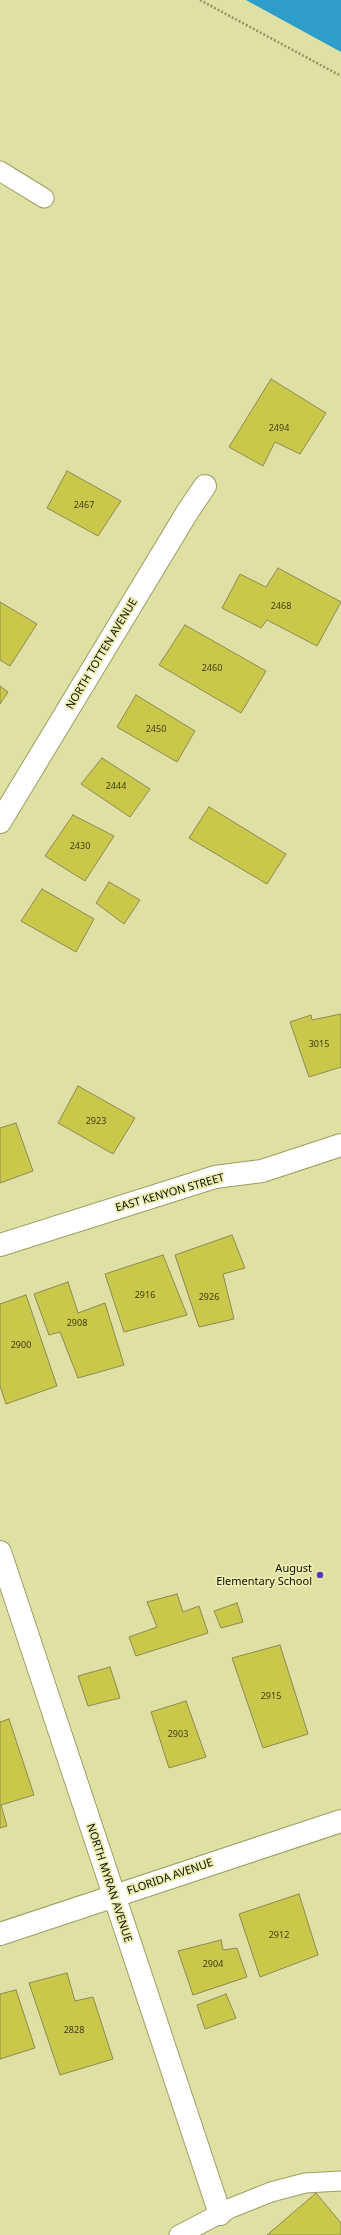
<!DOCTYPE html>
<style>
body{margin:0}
canvas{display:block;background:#dfe0a4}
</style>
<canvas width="341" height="2235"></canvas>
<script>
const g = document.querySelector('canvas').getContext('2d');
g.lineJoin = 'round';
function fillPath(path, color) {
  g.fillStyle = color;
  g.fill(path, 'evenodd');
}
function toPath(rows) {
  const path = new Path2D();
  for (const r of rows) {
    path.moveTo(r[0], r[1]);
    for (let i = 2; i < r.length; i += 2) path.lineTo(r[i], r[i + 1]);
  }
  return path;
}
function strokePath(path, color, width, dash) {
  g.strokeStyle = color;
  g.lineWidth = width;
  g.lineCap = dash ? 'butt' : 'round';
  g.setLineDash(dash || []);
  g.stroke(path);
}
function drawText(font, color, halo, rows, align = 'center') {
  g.font = font + ' "Noto Sans",sans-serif';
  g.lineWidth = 3.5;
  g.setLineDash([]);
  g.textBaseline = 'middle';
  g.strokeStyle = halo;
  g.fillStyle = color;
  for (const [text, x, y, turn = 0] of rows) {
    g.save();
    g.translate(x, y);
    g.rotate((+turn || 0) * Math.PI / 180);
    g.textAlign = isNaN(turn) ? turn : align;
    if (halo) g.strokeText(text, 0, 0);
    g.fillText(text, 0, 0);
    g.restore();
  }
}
fillPath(toPath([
 [246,0,341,0,341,52]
]), '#2c9ec9');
const building = toPath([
 [271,379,326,413,300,454,275,442,263,466,229,447,271,379],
 [67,471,121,501,98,536,47,508,67,471],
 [278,568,341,602,317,646,267,620,261,628,222,608,240,574,266,587,278,568],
 [0,602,37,624,10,666,0,660,0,602],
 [185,625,266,671,241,713,159,665,185,625],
 [0,686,8,692,0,704,0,686],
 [136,695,195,731,177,762,117,727,136,695],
 [102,758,150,789,130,817,81,784,102,758],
 [209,807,286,854,267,884,189,838,209,807],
 [73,815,114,836,85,881,45,856,73,815],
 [109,882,140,900,124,924,96,903,109,882],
 [42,889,94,919,76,952,21,921,42,889],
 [341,1014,341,1067,309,1077,290,1022,311,1015,312,1020,341,1014],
 [78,1086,135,1118,113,1154,58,1123,78,1086],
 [16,1123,33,1171,0,1183,0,1128,16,1123],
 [232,1235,245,1268,223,1274,234,1319,199,1327,175,1255,232,1235],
 [163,1255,187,1315,124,1332,105,1274,163,1255],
 [68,1282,78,1313,105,1303,124,1365,78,1378,60,1332,49,1335,34,1294,68,1282],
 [26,1295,57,1386,6,1404,0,1386,0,1304,26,1295],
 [177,1594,183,1612,199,1606,208,1633,136,1656,129,1637,157,1627,147,1602,177,1594],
 [237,1603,243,1622,221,1628,214,1611,237,1603],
 [280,1645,308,1734,263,1748,232,1658,280,1645],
 [110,1667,120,1698,88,1706,78,1676,110,1667],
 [186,1701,206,1757,169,1768,151,1712,186,1701],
 [9,1719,34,1795,1,1805,7,1826,0,1828,0,1722,9,1719],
 [299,1894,318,1955,260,1977,239,1914,299,1894],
 [221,1940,223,1950,237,1948,247,1977,193,1995,178,1951,221,1940],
 [67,1973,75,2001,93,1997,113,2059,60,2075,29,1983,67,1973],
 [16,1990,35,2048,0,2059,0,1994,16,1990],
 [226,1994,236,2018,205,2029,197,2005,226,1994],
 [316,2193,341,2223,341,2235,267,2235,316,2193]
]);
fillPath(building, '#cac84b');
strokePath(building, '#8b8b52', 1);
const service = toPath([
 [0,171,44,198],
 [179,2235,231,2208,271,2192,305,2183,341,2181]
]);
const minor = toPath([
 [0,822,188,511,205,486],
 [0,1245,215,1177,262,1171,341,1145],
 [0,1552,220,2214],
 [0,1934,341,1821]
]);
strokePath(service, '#9e9e64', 21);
strokePath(minor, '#9e9e64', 24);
strokePath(toPath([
 [200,0,341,76]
]), '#929367', 2.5, [2, 2]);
strokePath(service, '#fff', 19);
strokePath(minor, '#fff', 22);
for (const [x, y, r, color] of [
 [320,1575,4,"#573ab2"]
]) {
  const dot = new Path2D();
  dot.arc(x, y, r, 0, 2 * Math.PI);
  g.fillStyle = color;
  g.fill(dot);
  strokePath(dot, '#ecedb0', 1.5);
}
drawText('9px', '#3e3d13', null, [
 ["2494",279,428],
 ["2467",84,505],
 ["2468",281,606],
 ["2460",212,668],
 ["2450",156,729],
 ["2444",116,786],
 ["2430",80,846],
 ["3015",319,1044],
 ["2923",96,1121],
 ["2916",145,1295],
 ["2926",209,1297],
 ["2908",77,1323],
 ["2900",21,1345],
 ["2915",271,1696],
 ["2903",178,1734],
 ["2912",279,1935],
 ["2904",213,1964],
 ["2828",74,2030]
]);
drawText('11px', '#0f0f00', '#ecedb0', [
 ["NORTH TOTTEN AVENUE",102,654,-59],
 ["EAST KENYON STREET",170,1193,-16],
 ["FLORIDA AVENUE",170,1877,-19],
 ["NORTH MYRAN AVENUE",109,1883,72]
]);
drawText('11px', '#0f0f00', '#ecedb0', [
 ["August",312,1569],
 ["Elementary School",312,1582]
], 'right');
</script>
